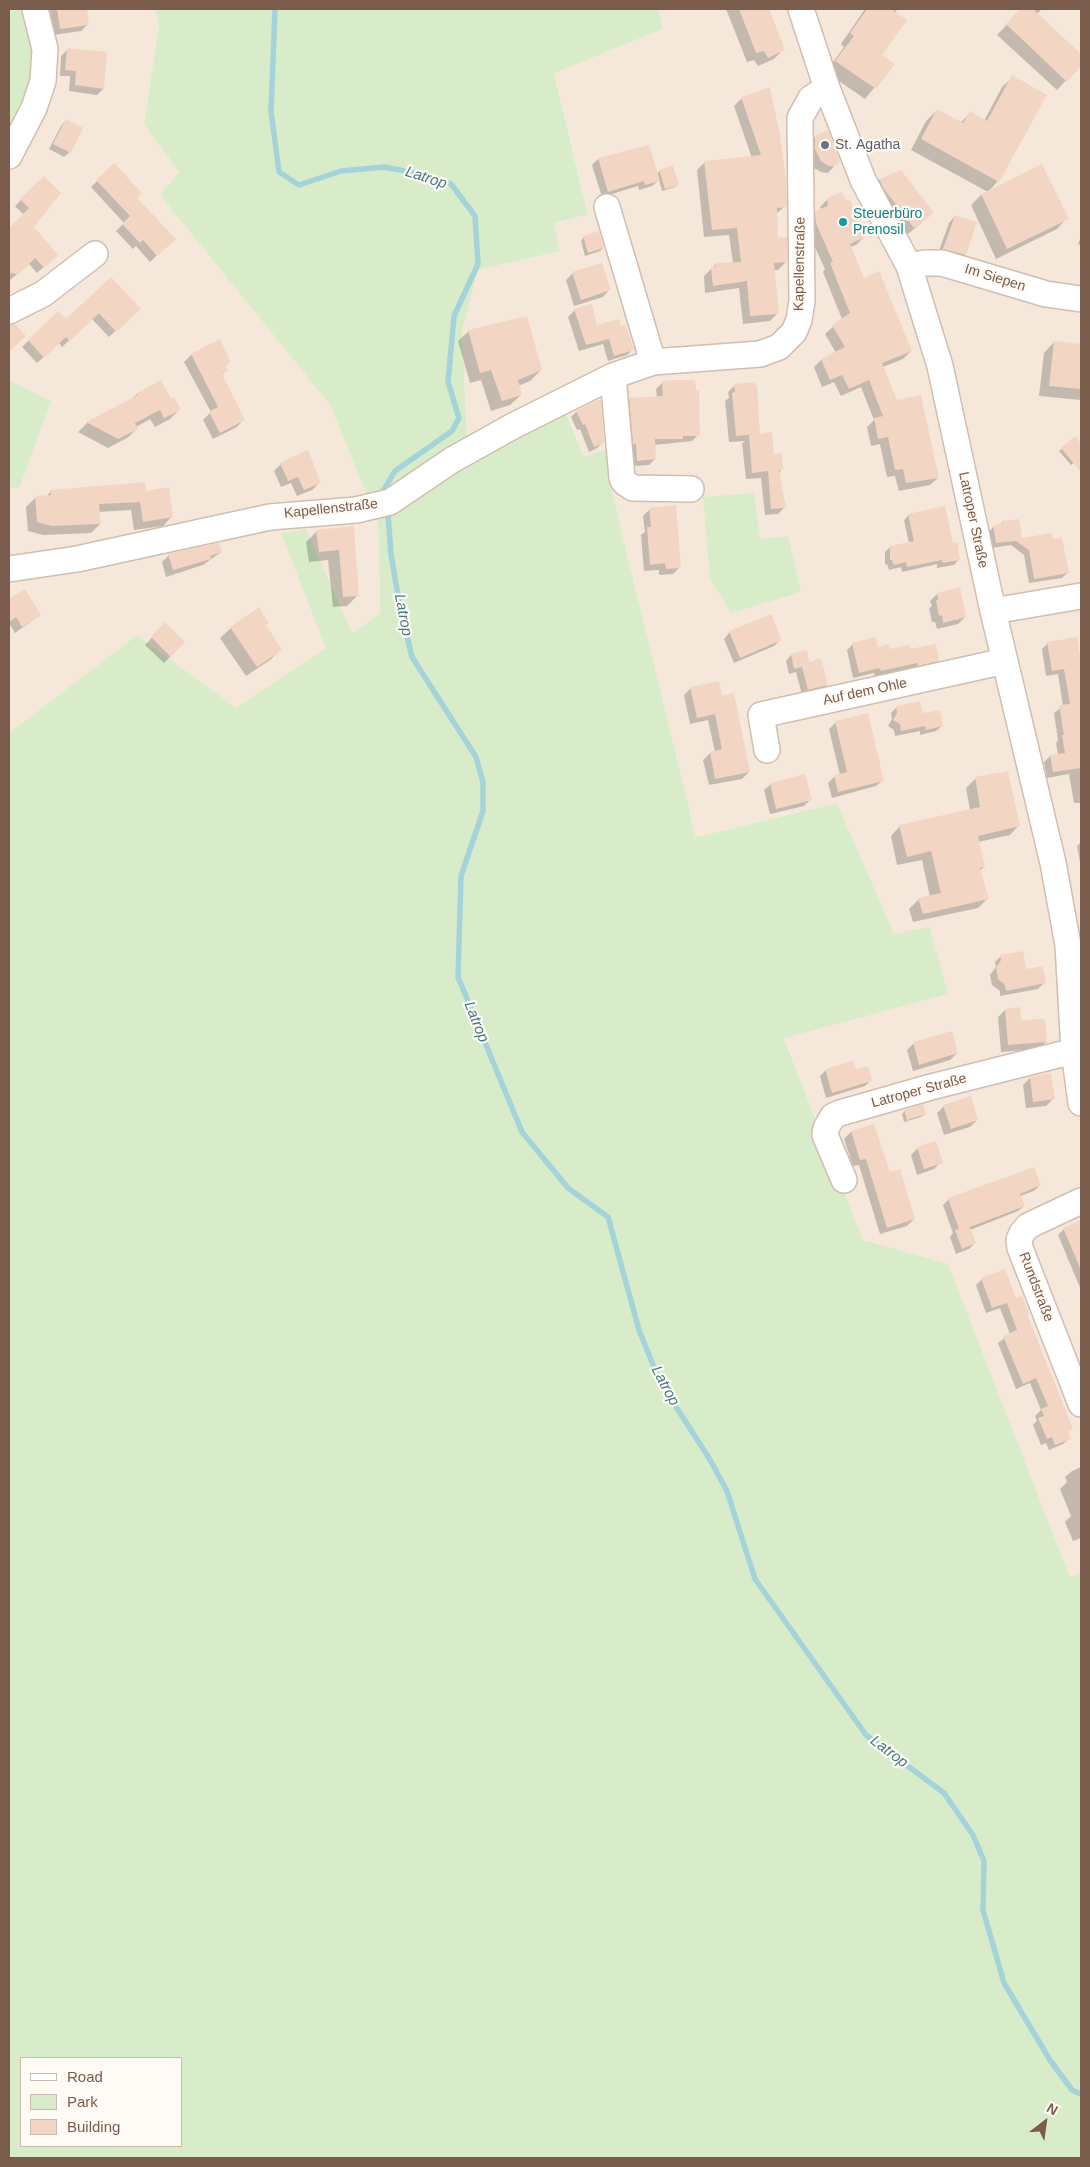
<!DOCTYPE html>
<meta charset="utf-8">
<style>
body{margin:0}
#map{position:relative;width:1090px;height:2167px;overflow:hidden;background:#fdf6ec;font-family:Arial,sans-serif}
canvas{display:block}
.frame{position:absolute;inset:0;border:10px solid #7a5c4d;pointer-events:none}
.legend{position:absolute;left:20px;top:2057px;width:162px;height:90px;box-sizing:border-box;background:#fffaf3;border:1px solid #cabbb1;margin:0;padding:6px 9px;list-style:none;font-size:15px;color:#7a5c4d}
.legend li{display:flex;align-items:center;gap:10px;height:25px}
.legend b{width:25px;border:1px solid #cabbb1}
.north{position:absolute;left:1020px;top:2097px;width:50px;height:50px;-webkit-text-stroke:4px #fffaf3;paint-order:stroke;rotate:30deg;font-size:14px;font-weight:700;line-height:20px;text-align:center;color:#7a5c4d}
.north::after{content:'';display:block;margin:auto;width:18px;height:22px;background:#7a5c4d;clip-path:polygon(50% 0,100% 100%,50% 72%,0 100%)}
</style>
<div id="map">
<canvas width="1090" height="2167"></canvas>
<div class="frame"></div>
<ul class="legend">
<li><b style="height:6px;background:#fff"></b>Road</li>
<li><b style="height:14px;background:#d8ecc9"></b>Park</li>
<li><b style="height:14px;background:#f3d5c3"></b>Building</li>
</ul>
<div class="north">N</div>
</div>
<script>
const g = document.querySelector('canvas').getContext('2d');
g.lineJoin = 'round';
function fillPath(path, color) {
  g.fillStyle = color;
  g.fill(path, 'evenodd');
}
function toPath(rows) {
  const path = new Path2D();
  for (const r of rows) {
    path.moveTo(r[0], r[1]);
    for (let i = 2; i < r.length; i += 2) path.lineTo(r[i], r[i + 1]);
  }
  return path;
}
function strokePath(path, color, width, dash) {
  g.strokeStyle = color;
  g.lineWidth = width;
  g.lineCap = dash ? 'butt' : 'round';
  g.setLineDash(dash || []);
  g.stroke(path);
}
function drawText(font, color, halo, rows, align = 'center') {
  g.font = font + ' Arial,sans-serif';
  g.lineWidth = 4.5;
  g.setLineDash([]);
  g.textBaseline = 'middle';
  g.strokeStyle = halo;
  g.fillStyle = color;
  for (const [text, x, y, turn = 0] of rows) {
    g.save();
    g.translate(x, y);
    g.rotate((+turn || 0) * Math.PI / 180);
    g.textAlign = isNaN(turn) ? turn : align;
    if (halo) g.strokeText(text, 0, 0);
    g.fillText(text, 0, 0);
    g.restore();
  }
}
fillPath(toPath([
 [27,9,155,9,159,24,144,124,179,172,160,195,330,405,378,522,380,613,352,633,326,648,236,709,137,635,9,733,9,136],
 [658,9,1081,9,1081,1572,1070,1577,948,1265,863,1240,784,1037,947,994,930,927,894,935,837,803,696,837,610,483,612,447,584,457,565,408,468,461,462,331,454,316,478,270,560,251,554,223,588,213,554,72,663,29]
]), '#f5e8da');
fillPath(toPath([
 [9,9,27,9,36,39,34,85,9,136],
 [155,9,658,9,663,29,554,73,588,214,554,223,560,251,478,270,462,330,468,460,564,408,584,457,612,447,610,483,696,837,837,803,894,934,930,927,948,994,784,1038,863,1240,948,1264,1070,1577,1081,1572,1081,2158,9,2158,9,733,137,635,236,708,326,648,281,533,306,529,352,633,380,613,378,522,330,405,160,195,179,172,144,124,159,24],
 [21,2058,181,2058,181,2146,21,2146],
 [9,380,51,401,19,488,9,487],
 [754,493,760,539,788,536,801,592,731,613,710,579,703,497]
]), '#d8ecc9');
fillPath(toPath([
 [50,9,85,9,88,24,81,31,53,35],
 [726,9,768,9,784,49,774,59,758,66,754,60,747,62],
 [865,9,897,9,880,55,893,65,865,99,826,72,844,47,841,44],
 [1022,9,1042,9,1037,14,1081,55,1081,64,1057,90,997,35],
 [67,50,103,89,97,95,69,91,70,76,60,76,61,56],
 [1013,77,998,181,988,192,911,150,926,121,937,110,960,123,970,113,984,121,1002,87],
 [742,98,785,206,776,214,777,239,786,262,778,270,774,270,778,313,770,321,743,324,739,288,705,293,704,276,716,264,733,263,729,235,704,237,697,170,705,162,752,158,734,106],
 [66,120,70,152,64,157,49,149,61,126],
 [815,137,835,165,828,173,821,172,814,168,808,156,808,144],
 [648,146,656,174,660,171,678,184,675,187,662,191,659,180,652,186,639,190,638,186,602,197,592,165,598,159],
 [114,165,136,198,174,239,150,262,136,246,133,249,116,231,124,223,91,187],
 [901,172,933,213,903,238,869,190,879,180],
 [44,177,32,227,50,261,37,273,29,264,9,281,9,230,24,215,15,206],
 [981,195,1067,218,1057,229,996,259,971,205],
 [828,199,864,237,856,245,850,247,863,279,911,351,903,359,883,367,896,402,938,478,930,485,899,491,895,476,887,477,880,444,871,446,867,427,874,420,861,387,841,396,834,382,822,387,814,367,821,360,836,353,825,334,842,319,823,272,825,269,808,232,808,220,821,210,820,207],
 [955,216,965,254,958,261,937,256,949,223],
 [584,237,603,248,600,251,585,256,581,241],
 [1081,237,1081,246,1078,244],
 [573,273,609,290,603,297,574,306,566,280],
 [111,279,139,309,109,337,92,319,62,347,59,343,37,363,22,347,58,312,66,321],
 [575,310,596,326,621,328,627,330,633,349,627,355,608,361,603,344,579,351,568,317],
 [469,331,541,370,530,381,518,386,521,395,510,405,491,411,481,380,470,383,458,341],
 [219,341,230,361,224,367,226,371,221,376,243,420,237,427,213,439,203,420,211,412,184,362,191,355],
 [1054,342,1081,345,1081,400,1039,396,1044,353],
 [161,382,170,400,179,410,170,419,155,427,150,419,136,427,137,429,127,438,108,448,78,432,87,423,131,400,137,394],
 [662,383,698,435,692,441,654,445,655,459,649,465,632,466,624,405,630,399,657,397,656,389],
 [735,385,759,435,782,469,779,473,785,507,778,514,765,515,761,478,746,479,742,443,745,441,729,442,725,401,729,398,728,392],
 [600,402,603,442,597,448,589,452,580,429,577,430,571,417,576,412],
 [1075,438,1081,446,1081,457,1071,465,1059,451],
 [281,464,319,483,312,490,297,496,291,483,281,487,274,471],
 [51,491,145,492,172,516,163,526,134,530,131,510,98,512,100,524,91,533,43,535,28,531,26,507,35,498,46,497],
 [650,509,680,567,673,574,659,575,659,570,644,571,641,535,645,532,643,516],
 [909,515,952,544,959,559,954,565,937,568,937,564,902,572,901,567,889,570,887,564,885,565,885,552,890,547,909,543,904,520],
 [1003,522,1021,539,1052,541,1067,573,1062,578,1029,583,1024,555,1011,545,991,548,989,532,994,526,1000,525],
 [353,527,358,595,347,606,333,607,328,560,309,562,306,542,317,531],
 [221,552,203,565,166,577,162,562,169,555],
 [24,590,40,615,15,633,9,623,9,600],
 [937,594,965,617,958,624,937,629,935,622,932,622,929,608,932,606,930,601],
 [165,624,184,642,164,663,145,645],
 [265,625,281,649,270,660,246,676,220,638,231,628],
 [730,632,780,640,774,646,734,663,724,639],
 [1048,643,1081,667,1081,812,1080,803,1074,803,1069,774,1047,778,1044,762,1050,756,1058,755,1056,743,1058,740,1054,713,1063,706,1058,674,1046,676,1042,649],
 [853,644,889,651,909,651,938,660,932,666,912,671,911,668,875,677,874,673,853,678,847,650],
 [791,655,827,685,821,691,802,695,796,672,789,674,786,661],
 [691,688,721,697,749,772,742,779,709,785,703,760,710,753,715,752,708,720,690,724,684,695],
 [897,707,922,715,942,726,936,731,920,735,920,731,895,736,894,730,888,726,892,719,891,713],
 [836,722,883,780,876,786,832,798,828,783,834,777,840,775,829,729],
 [1007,772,1019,825,1010,835,978,842,984,867,979,871,987,899,978,908,913,922,909,909,919,899,930,897,922,860,897,865,891,836,900,826,970,810,966,788,975,779],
 [771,784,810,800,804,806,770,814,764,790],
 [1081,842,1081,862,1080,862,1077,846],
 [1001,956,1025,970,1044,983,1038,989,1000,996,1000,991,992,985,990,975,996,967,995,962],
 [1005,1010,1046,1042,1039,1049,1001,1052,998,1017],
 [914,1043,957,1053,950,1060,913,1071,907,1050],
 [826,1070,871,1080,865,1086,826,1098,820,1076],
 [1030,1078,1053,1099,1046,1106,1026,1108,1023,1085],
 [944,1106,977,1120,970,1127,944,1135,937,1113],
 [905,1111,925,1114,921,1117,904,1122,902,1114],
 [873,1125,889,1174,914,1219,907,1226,880,1234,859,1165,853,1166,844,1139,851,1132],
 [918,1148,941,1162,934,1169,917,1175,911,1155],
 [1040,1185,1034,1191,1020,1196,1024,1206,1018,1211,970,1230,975,1243,969,1249,956,1254,950,1237,953,1233,943,1205,949,1199],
 [1081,1221,1081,1290,1058,1235,1064,1229],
 [982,1279,1015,1300,1071,1429,1067,1432,1070,1438,1063,1444,1049,1450,1046,1443,1041,1445,1033,1425,1037,1421,1035,1416,1041,1410,1030,1383,1016,1389,998,1343,1010,1334,1000,1308,986,1313,976,1285],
 [1081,1467,1081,1538,1073,1541,1065,1522,1071,1516,1060,1489,1067,1482,1065,1477,1072,1471]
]), '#0003');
strokePath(toPath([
 [275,9,271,111,279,172,299,185,341,171,384,167,421,174,451,184,475,216,478,264,454,316,448,382,459,418,452,431,395,471,380,496],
 [386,509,388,514,391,554,400,608,412,657,476,757,483,782,483,811,461,876,458,977,522,1132,568,1188,608,1217,639,1330,660,1382,709,1458,727,1491,755,1579,866,1735,944,1793,973,1835,984,1861,983,1910,1004,1983,1050,2060,1072,2090,1081,2094]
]), '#a5d3da', 5.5);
fillPath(toPath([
 [57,9,87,9,89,25,60,29],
 [739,9,769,9,785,50,768,58,764,51,756,53],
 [867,9,891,9,907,20,882,55,895,64,876,89,835,61,854,36,850,33],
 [1020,9,1033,9,1081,54,1081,66,1067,82,1006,24],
 [67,48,107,52,104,89,75,85,76,71,65,70],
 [1012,75,1047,95,999,182,921,139,937,109,963,123,970,111,987,121],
 [770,87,780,135,786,180,787,207,777,208,778,238,787,237,787,262,774,263,779,314,750,316,747,281,713,286,711,267,716,266,715,263,741,262,737,228,712,230,704,161,761,155,741,97],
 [66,119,83,128,71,153,53,144],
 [828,130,840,161,836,166,828,166,821,161,815,149,815,136],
 [649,145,660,181,645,185,644,181,608,192,598,158],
 [114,163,142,193,137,198,176,239,157,256,143,240,140,243,122,224,130,216,96,180],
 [1042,164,1069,219,1007,249,981,194],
 [673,165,679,185,665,189,659,170],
 [901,170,934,213,914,228,884,189,879,179],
 [44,176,61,193,34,227,58,255,44,268,35,258,19,274,9,273,9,228,29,208,20,199],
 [842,192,846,201,850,200,865,237,850,244,864,278,879,271,912,351,882,363,897,400,921,395,939,478,906,483,903,469,895,470,888,437,878,439,874,418,883,416,869,380,849,389,842,375,830,380,821,359,845,347,832,325,850,313,830,263,833,262,816,223,815,211,828,206,827,198],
 [955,215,977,222,966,255,943,249],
 [599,231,604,248,588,253,583,236],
 [602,263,611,290,581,300,572,272],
 [111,277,141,309,116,332,99,313,70,341,66,337,44,358,28,340,58,311,66,319],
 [592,304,597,325,619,319,621,326,625,325,634,350,614,356,609,339,586,345,574,309],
 [527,316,542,370,518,380,522,395,502,401,491,370,480,373,468,330],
 [15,324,26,336,9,352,9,325],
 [220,339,231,362,225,365,228,371,222,374,245,420,220,433,209,412,218,407,191,354],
 [1054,341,1081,344,1081,389,1049,386],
 [161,380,171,399,174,397,181,410,164,418,160,410,135,423,138,429,118,439,86,422,138,395,137,393],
 [673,380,695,380,696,390,699,389,700,436,683,436,683,439,655,439,656,459,637,461,636,444,633,444,629,398,663,396,662,381],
 [755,382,755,385,757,385,760,434,772,432,774,454,782,453,783,470,779,470,786,508,771,509,768,471,752,473,749,435,756,434,736,436,732,393,735,392,734,384],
 [598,400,601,400,604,443,594,447,585,424,583,425,576,411],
 [1075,436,1081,444,1081,472,1061,448],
 [308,450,321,483,304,490,298,477,288,481,280,463],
 [145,482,146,491,169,487,173,517,143,522,140,502,99,504,101,524,52,526,37,522,35,496,51,495,50,490],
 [676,505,681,568,666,569,665,563,650,565,647,527,651,527,649,508],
 [945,506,953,543,957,542,960,560,943,563,942,560,907,567,906,562,894,565,892,560,890,560,890,546,914,541,908,514],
 [1019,519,1022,538,1052,533,1053,539,1062,538,1069,573,1034,579,1029,550,1016,541,996,543,993,525,1003,524,1002,521],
 [354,526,359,596,343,597,339,550,319,552,316,530],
 [219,543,222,552,210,556,211,559,173,570,168,554],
 [960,587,966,617,943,623,942,615,939,616,936,600,938,600,937,593],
 [25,589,41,615,22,627,16,617,9,622,9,599],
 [259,607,269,623,266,625,282,650,257,667,230,627],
 [771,614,782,640,740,658,729,631],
 [165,622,185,642,171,657,151,637],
 [875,637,878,647,889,644,890,649,909,645,910,649,936,644,939,661,918,666,917,663,881,671,879,668,859,673,852,643],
 [1077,637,1081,661,1081,768,1053,772,1050,755,1065,753,1062,735,1064,735,1059,705,1070,704,1064,669,1052,671,1047,642],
 [807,650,809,662,821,658,828,685,808,690,802,667,794,669,791,654],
 [719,681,722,696,734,693,750,772,715,779,710,752,722,749,715,714,697,718,690,687],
 [920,701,923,713,940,710,943,726,926,730,925,726,901,731,900,724,893,720,897,713,896,706],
 [868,713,884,781,838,792,834,775,847,772,835,721],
 [1008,771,1020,826,978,836,985,867,980,868,989,899,923,914,918,898,941,893,931,851,907,857,899,825,980,807,975,777],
 [805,774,812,800,776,809,770,783],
 [1023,951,1026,969,1043,966,1046,983,1006,991,1005,985,998,979,996,968,1001,960,1000,955],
 [1020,1007,1021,1020,1045,1019,1047,1042,1008,1045,1005,1009],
 [952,1031,958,1053,919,1065,913,1042],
 [853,1061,856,1069,868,1066,872,1081,832,1093,825,1069],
 [1051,1073,1055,1099,1033,1102,1030,1077],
 [971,1096,978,1120,951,1129,943,1105],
 [923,1104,926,1114,907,1120,904,1110],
 [874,1124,890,1172,900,1169,915,1219,887,1228,866,1159,860,1160,851,1131],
 [936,1141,943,1163,924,1169,917,1147],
 [1034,1167,1041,1185,1020,1194,1025,1206,970,1227,976,1243,962,1249,955,1230,959,1229,948,1198],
 [1081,1220,1081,1270,1063,1228],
 [1005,1269,1016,1298,1022,1296,1029,1313,1027,1314,1073,1429,1068,1431,1071,1439,1055,1445,1052,1437,1047,1439,1038,1418,1044,1416,1041,1409,1048,1406,1036,1378,1023,1384,1003,1336,1017,1330,1007,1303,992,1308,981,1278]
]), '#f3d5c3');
const minor = toPath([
 [801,9,827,88,863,180,909,266,940,366,993,611,1053,863,1068,945,1074,1051,1081,1103],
 [9,156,34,108,43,81,45,49,35,9],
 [607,207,653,362],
 [909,266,925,263,942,263,1046,294,1081,299],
 [9,311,43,294,95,254],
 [613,376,622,478,624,482,633,488,691,489],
 [9,569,77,559,270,517,356,510,390,502,452,460,513,426,613,376,653,362,760,354,779,347,794,332,799,320,802,301,800,118,811,98,827,88],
 [993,611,1081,596],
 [767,750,761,715,1005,661],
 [844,1180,825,1135,826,1128,833,1116,840,1113,931,1087,1074,1051],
 [1081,1201,1028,1226,1022,1233,1019,1240,1020,1248,1081,1404]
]);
strokePath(minor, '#d1beb0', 28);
strokePath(minor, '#fff', 25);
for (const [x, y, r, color] of [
 [825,145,5,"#6b7280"],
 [843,222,5,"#0f9aa8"]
]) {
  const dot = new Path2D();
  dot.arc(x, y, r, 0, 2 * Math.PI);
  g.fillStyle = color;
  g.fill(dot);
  strokePath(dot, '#fffaf3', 2);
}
drawText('14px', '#5b616d', '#fffaf3', [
 ["St. Agatha",835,145]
], 'left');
drawText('14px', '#0d838f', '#fffaf3', [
 ["Steuerbüro",853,214],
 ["Prenosil",853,230]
], 'left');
drawText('14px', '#7a5c4d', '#fffaf3', [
 ["Kapellenstraße",800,264,-89],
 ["Im Siepen",995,278,17],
 ["Kapellenstraße",331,509,-6],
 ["Latroper Straße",973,520,78],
 ["Auf dem Ohle",865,692,-12],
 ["Latroper Straße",919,1091,-15],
 ["Rundstraße",1036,1287,69]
]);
drawText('italic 15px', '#437c86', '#fffaf3', [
 ["Latrop",426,178,18],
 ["Latrop",403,615,79],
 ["Latrop",476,1022,68],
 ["Latrop",665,1386,62],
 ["Latrop",889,1752,37]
]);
</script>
